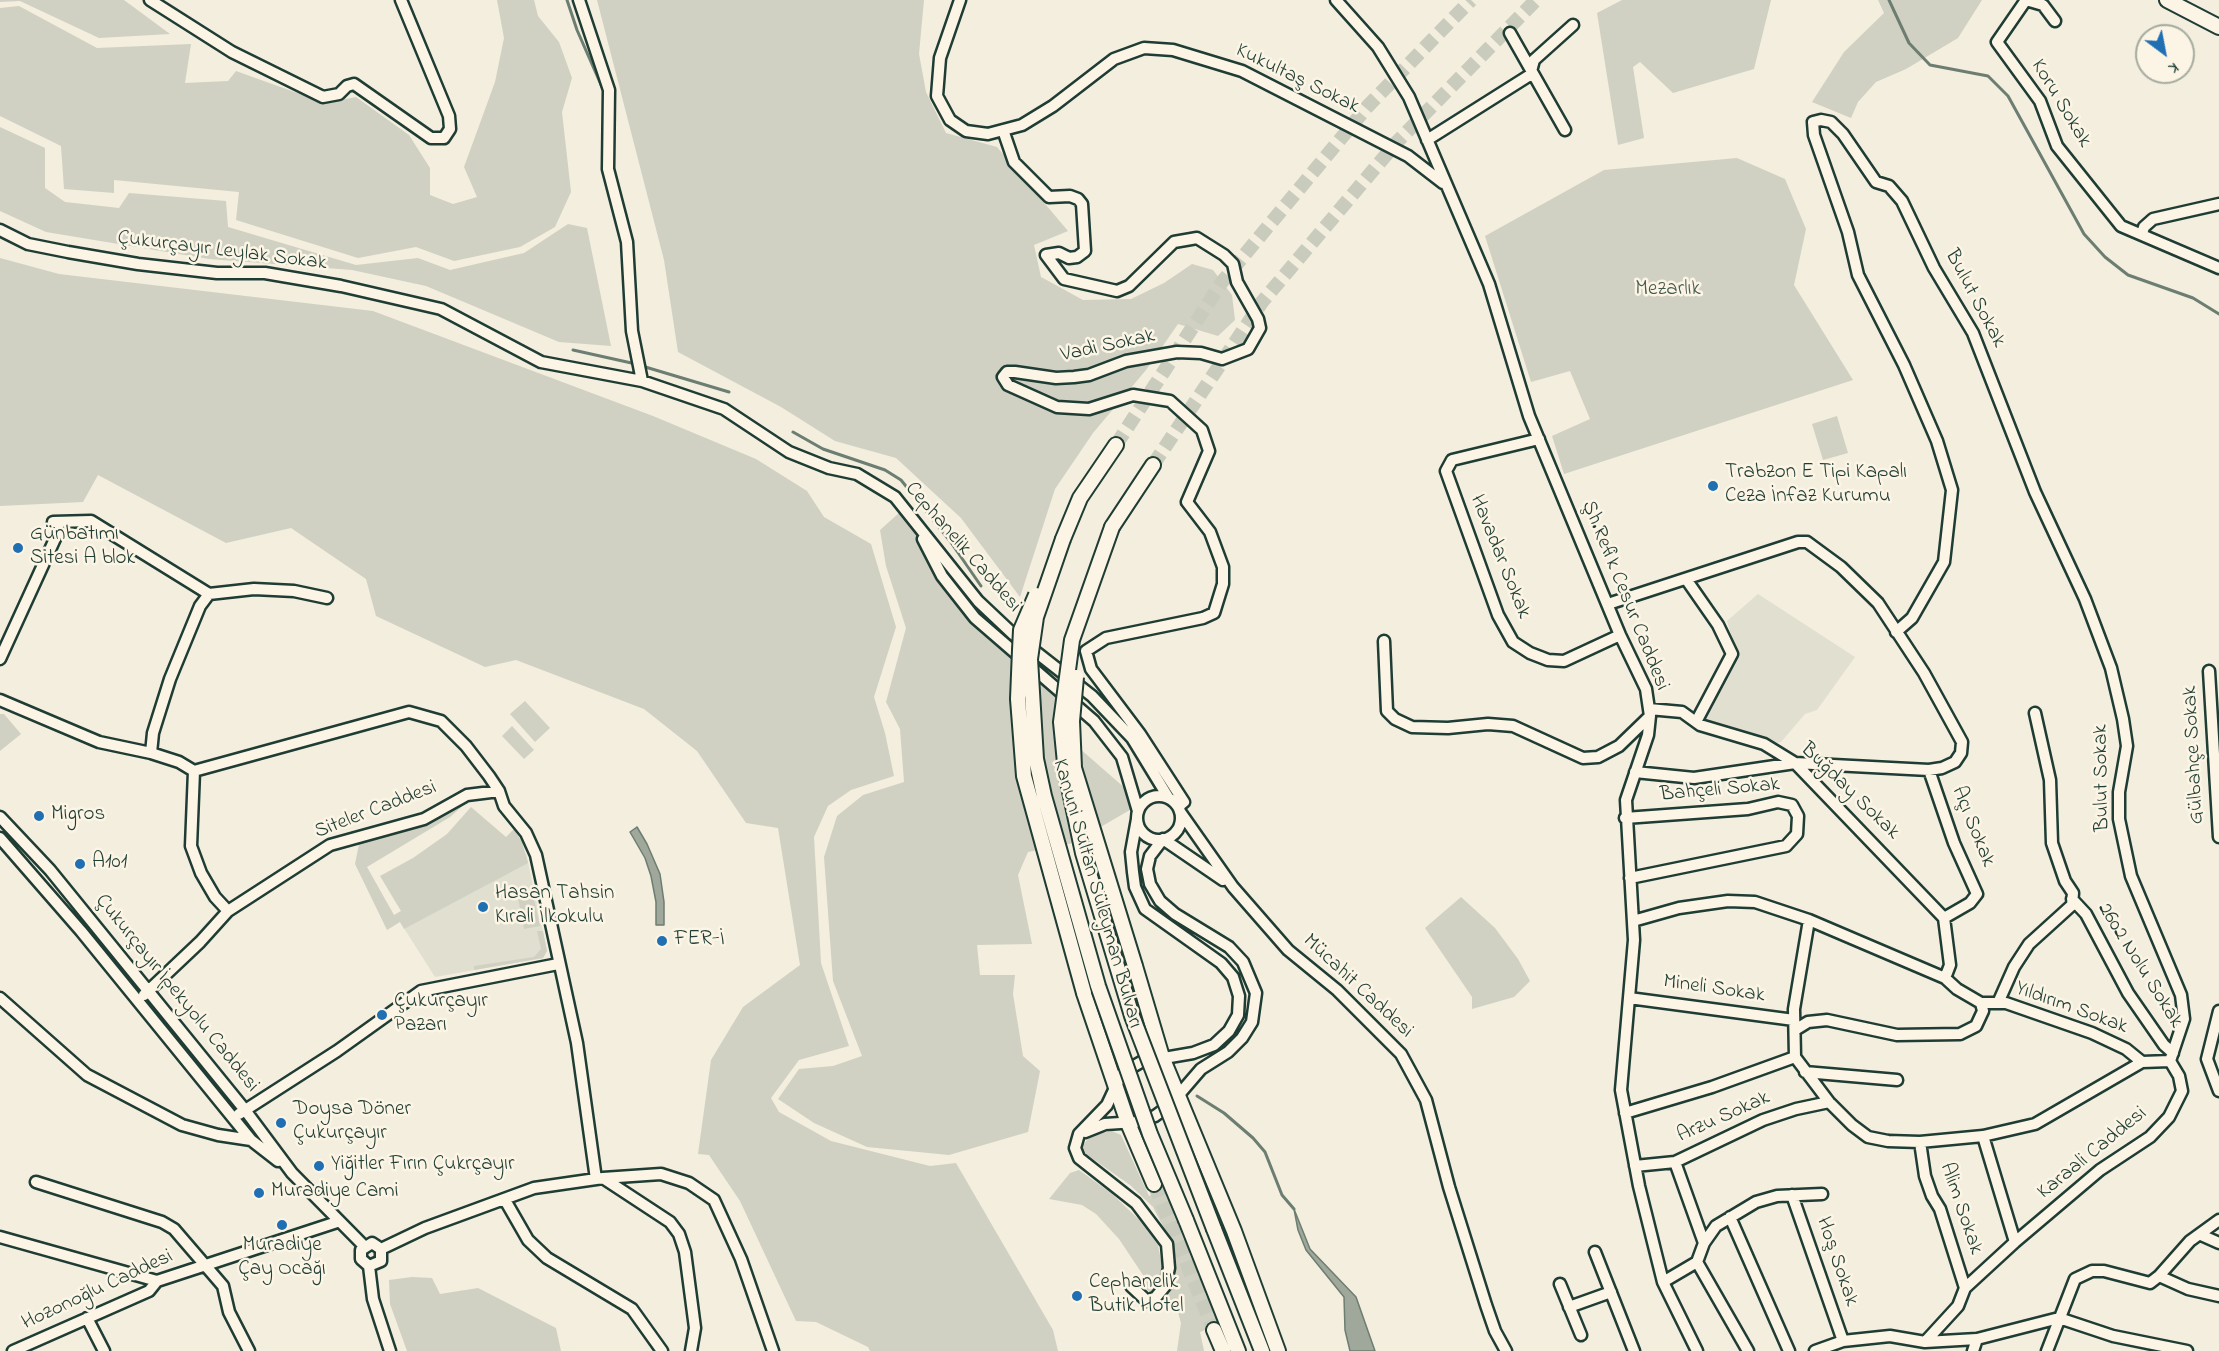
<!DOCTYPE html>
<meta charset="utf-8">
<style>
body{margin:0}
#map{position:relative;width:2219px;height:1351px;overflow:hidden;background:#f3eede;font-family:"Indie Flower",sans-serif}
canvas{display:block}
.north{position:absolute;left:2135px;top:24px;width:60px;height:60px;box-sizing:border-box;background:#fcf5e5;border:2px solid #a4ab9e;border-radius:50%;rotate:148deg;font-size:16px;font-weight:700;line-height:24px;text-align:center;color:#1f3d34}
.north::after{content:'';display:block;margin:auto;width:21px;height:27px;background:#1f6fb2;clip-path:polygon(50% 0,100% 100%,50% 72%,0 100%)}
</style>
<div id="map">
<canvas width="2219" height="1351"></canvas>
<div class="north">K</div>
</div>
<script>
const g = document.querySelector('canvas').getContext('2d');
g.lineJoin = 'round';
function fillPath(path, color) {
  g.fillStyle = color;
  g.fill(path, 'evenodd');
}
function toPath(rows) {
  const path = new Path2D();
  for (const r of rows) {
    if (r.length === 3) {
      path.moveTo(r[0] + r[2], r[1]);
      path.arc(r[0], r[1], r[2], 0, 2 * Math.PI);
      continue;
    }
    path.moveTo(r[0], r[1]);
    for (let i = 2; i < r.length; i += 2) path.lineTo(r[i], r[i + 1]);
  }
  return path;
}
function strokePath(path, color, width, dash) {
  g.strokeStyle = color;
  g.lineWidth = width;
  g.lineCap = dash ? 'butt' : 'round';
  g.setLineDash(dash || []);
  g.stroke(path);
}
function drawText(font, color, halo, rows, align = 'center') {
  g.font = font + ' "Indie Flower",sans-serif';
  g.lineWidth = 5;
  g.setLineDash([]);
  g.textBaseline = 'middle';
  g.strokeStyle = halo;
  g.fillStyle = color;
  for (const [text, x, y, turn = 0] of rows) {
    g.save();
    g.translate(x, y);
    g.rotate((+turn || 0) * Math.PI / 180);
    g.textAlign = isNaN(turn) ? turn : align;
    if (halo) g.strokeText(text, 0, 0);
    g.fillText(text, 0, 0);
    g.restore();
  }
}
fillPath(toPath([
 [1758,594,1855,657,1817,710,1805,714,1781,742,1772,744,1704,721,1737,656,1727,621],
 [526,853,547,951,543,958,435,977,400,922]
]), '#e1dfd0');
fillPath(toPath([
 [0,0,124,0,170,34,99,38,20,1,0,2],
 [497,0,534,0,538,16,559,42,572,78,562,112,571,192,555,227,520,247,454,261,416,247,358,258,236,220,239,192,114,180,114,193,64,189,61,146,0,116,0,8,19,6,97,48,191,44,185,83,228,81,236,71,325,103,356,97,409,135,430,168,430,195,453,204,477,197,464,167,495,82,504,38],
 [597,0,924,0,919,54,926,92,946,133,997,147,1068,231,1034,245,1041,277,1083,300,1131,299,1164,283,1192,264,1213,270,1232,295,1235,320,1218,336,1178,324,1146,370,1093,433,1055,489,1020,597,961,518,896,458,835,441,781,407,678,352,664,260],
 [1622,0,1771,0,1754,69,1673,93,1640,62,1633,67,1644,138,1618,145,1597,13],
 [1878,0,1982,0,1958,38,1906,69,1876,82,1858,102,1851,118,1812,102,1844,52,1884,13],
 [0,127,45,148,45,188,65,202,119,208,129,193,226,201,228,227,356,265,418,258,450,270,524,253,568,224,587,228,611,346,559,342,426,286,352,270,209,259,46,232,0,211],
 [1737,158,1785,179,1806,229,1794,285,1853,380,1564,474,1552,436,1590,419,1570,371,1531,382,1485,236,1604,170],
 [0,258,59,274,373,311,653,416,756,459,807,491,824,517,871,544,896,627,874,697,885,733,894,776,851,790,828,806,814,837,821,963,849,1046,799,1060,771,1098,779,1112,831,1141,930,1166,956,1163,1053,1330,1058,1351,870,1351,868,1347,816,1322,796,1321,740,1201,709,1155,698,1154,711,1060,743,1007,800,965,778,828,746,823,697,751,644,709,516,660,485,667,376,616,366,579,291,528,226,543,98,475,83,502,0,506],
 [1837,416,1848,453,1823,460,1812,424],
 [899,513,909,521,1013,662,1059,686,1079,748,1126,789,1135,807,1073,843,1028,852,1018,875,1032,944,977,945,980,975,1015,975,1013,994,1023,1056,1040,1071,1028,1132,949,1155,867,1147,814,1123,778,1099,799,1069,833,1066,862,1056,833,981,824,857,837,816,863,795,904,782,900,729,886,702,906,628,886,566,880,530],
 [525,701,550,728,535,742,510,714],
 [0,714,4,714,21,734,0,751],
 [512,726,534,750,524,759,502,736],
 [465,804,450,817,367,867,394,915,401,911,380,876,413,858,447,834,471,807,506,837,514,829,522,842,528,863,404,929,400,922,387,930,355,864,359,844,425,826],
 [533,895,540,926,524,929,518,898],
 [1461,897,1495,928,1518,959,1530,981,1514,997,1472,1009,1472,997,1425,928],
 [537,931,543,931,547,951,543,958,474,970,474,966,534,957,541,949],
 [1112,1131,1121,1135,1149,1196,1164,1190,1218,1325,1200,1332,1204,1351,1177,1351,1181,1323,1176,1305,1161,1303,1175,1281,1175,1255,1169,1238,1153,1207,1130,1185,1083,1152,1083,1145,1088,1139,1097,1134],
 [1079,1170,1111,1193,1151,1231,1157,1240,1162,1266,1161,1278,1156,1288,1150,1292,1138,1283,1145,1278,1119,1239,1096,1214,1082,1205,1049,1199,1070,1173],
 [412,1277,432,1278,440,1294,478,1288,556,1328,561,1351,407,1351,390,1304,389,1280]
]), '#d0d1c2');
const water = toPath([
 [637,827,647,844,660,874,664,902,664,925,656,925,656,902,651,876,645,858,630,832,637,827],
 [1294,1209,1310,1249,1356,1297,1375,1351,1350,1351,1345,1330,1344,1297,1306,1250,1298,1230,1294,1209]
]);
fillPath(water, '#a0a89b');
strokePath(water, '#6c7d72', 1.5);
strokePath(toPath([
 [567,0,577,30,602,87],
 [1889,0,1909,43,1930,65,1988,76,2008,96,2084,234,2105,257,2128,275,2193,298,2219,314],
 [573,350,636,364],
 [642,366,729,392],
 [793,432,823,449,885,470,901,480,950,541,981,586],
 [1197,1096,1224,1113,1253,1138,1265,1152,1282,1195,1294,1209]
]), '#6c7d72', 3);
strokePath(toPath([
 [1116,445,1222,282,1367,107,1471,0],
 [1153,465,1262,302,1396,143,1536,0],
 [1154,1184,1214,1330]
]), '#c9cbbc', 14, [14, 7]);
const minor = toPath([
 [150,0,232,52,323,97,339,94,347,86,354,84,431,138,444,138,450,129,449,116,401,0],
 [579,0,609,90,608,169,627,242,632,331,642,381],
 [960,0,940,58,937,96,950,120,966,131,988,134,1022,125,1053,106,1114,59,1144,48,1173,50,1242,71,1408,156,1443,183],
 [1336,0,1378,47,1409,97,1489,284,1529,416,1620,635,1646,689,1650,716,1648,735,1626,800,1634,940,1621,1090,1639,1186,1663,1282,1697,1351],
 [2055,21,2043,5,2026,0,1997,42,2040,101,2057,146,2121,226,2219,268],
 [1510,33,1565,130],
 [1003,130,1014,162,1049,197,1070,196,1078,199,1082,204,1085,251,1077,257,1069,258,1059,253,1046,255,1064,279,1117,291,1129,286,1174,242,1197,238,1224,255,1233,264,1237,282,1258,319,1260,328,1248,349,1222,359,1201,353,1177,352,1126,361,1089,375,1074,377,1056,378,1015,372,1007,372,1003,377,1008,385,1057,407,1089,409,1133,395,1170,401,1202,430,1209,451,1187,502,1210,532,1223,567,1223,584,1214,613,1203,618,1106,638,1086,651,1091,669,1140,734,1184,802,1178,807],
 [1427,140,1530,75,1534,60,1573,25],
 [0,230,28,244,68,252,138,264,217,273,265,273,341,286,441,309,541,362,642,381,724,409,789,452,829,468,857,474,895,497,978,601,1013,634,1092,696,1132,738,1168,797],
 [2142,234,2144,227,2153,219,2219,204],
 [1539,439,1452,460,1446,471,1498,615,1513,642,1530,653,1548,660,1564,661,1620,635],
 [53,522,91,521,209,594,254,589,294,591,327,598],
 [923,539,942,576,975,618,1094,721,1122,757,1138,811],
 [1686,579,1718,625,1732,654,1696,722],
 [1608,604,1798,542,1807,542,1841,567,1878,603,1924,673,1962,742,1961,753,1955,762,1942,768,1929,770,1795,763,1694,778,1635,772],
 [1896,632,1912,618,1944,562,1952,490,1937,441,1904,365,1858,275,1848,232,1814,135,1813,122,1821,120,1831,122,1843,134,1876,182,1889,186,1902,201,1934,268,1973,333,2035,492,2085,599,2111,668,2123,719,2127,746,2119,792,2119,819,2131,876,2181,995,2184,1019,2170,1061],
 [1384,641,1387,711,1395,719,1412,727,1448,728,1488,724,1513,726,1583,758,1598,757,1619,746,1650,716],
 [0,659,59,530],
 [2209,671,2219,837],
 [0,700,99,742,151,753,179,762,194,771,409,712,441,721,466,746,489,776,499,791,504,806,526,833,536,855,577,1043,596,1179],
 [1649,709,1682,712,1700,725,1764,744,1795,763,1944,918,1950,965,1945,978],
 [151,753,153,733,170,679,200,606,209,594],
 [1929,770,1954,843,1977,894,1970,903,1944,918],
 [194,771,191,846,201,873,215,897,228,911],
 [1159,818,22],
 [1181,813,1233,887,1288,950,1337,990,1401,1054,1426,1100,1449,1187,1486,1305,1495,1331,1506,1351],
 [0,817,50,870,245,1110,292,1173,364,1246],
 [1625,818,1748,809,1778,802,1792,805,1798,816,1797,834,1786,846,1630,878],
 [0,838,81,931,251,1140,278,1161],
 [2072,899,2086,914,2128,993,2164,1045,2173,1053],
 [1809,920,1794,1009,1795,1057,1829,1102,1852,1125,1868,1137,1888,1141,1920,1142,1983,1136,2035,1124,2142,1062,2170,1061,2179,1076,2182,1091,2169,1117,2150,1137,2100,1170,2015,1242,1965,1288,1958,1306,1925,1342],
 [1633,921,1679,908,1728,901,1755,902,1809,920,1945,978,1957,989,1981,1003,1983,1011,1976,1026,1960,1034,1897,1035,1827,1020,1808,1022,1795,1030],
 [144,995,200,942,228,911,330,845,424,819,467,795,499,791],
 [0,998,87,1075,182,1125,218,1135,251,1140],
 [1629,998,1794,1020],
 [1981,1003,2006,1003,2092,1033,2126,1049,2142,1062],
 [1998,1003,2014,967,2029,944,2072,905,2073,893,2065,881,2052,843,2050,780,2035,713],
 [2219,1011,2207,1059,2219,1091],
 [1805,1072,1897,1080],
 [1625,1113,1712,1087,1795,1057],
 [239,1114,337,1051,421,991,558,964],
 [1085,1132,1105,1124,1136,1122,1155,1116,1170,1105,1201,1069,1228,1052,1242,1038,1252,1022,1256,993,1243,962,1229,947,1175,914,1160,901,1150,884,1147,869,1150,856,1163,839,1223,880],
 [1983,1136,2015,1242],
 [1920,1142,1925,1176,1932,1196,1940,1209,1965,1288],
 [1675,1162,1704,1243],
 [1635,1166,1675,1162,1763,1120,1796,1109,1829,1102],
 [603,1178,670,1222,679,1234,685,1252,695,1328,691,1351],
 [36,1182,162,1222,174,1229,223,1286,229,1312,249,1351],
 [1792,1195,1843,1341],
 [505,1200,528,1240,547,1258,632,1309,662,1351],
 [1730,1217,1789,1351],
 [2201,1235,2219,1243],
 [0,1237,157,1281],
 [381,1249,425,1228,534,1188,603,1178,661,1174,689,1183,714,1200,741,1259,773,1351],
 [1595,1252,1634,1351],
 [1697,1262,1748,1351],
 [369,1266,373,1299,390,1351],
 [369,1266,361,1259,361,1250,372,1243,381,1249],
 [369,1266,381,1261,381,1249],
 [2159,1276,2188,1289,2219,1296],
 [1663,1282,1697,1262,1704,1243,1716,1226,1756,1202,1777,1196,1822,1194],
 [1560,1284,1581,1335],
 [1131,1286,1147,1301,1156,1297,1165,1286,1169,1268,1167,1244,1136,1203,1079,1158,1075,1148,1079,1134,1107,1105,1122,1073,1141,1062,1193,1053,1214,1045,1229,1031,1238,1015,1239,996,1233,977,1221,963,1145,909,1135,887,1133,872,1131,852,1137,819],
 [1569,1307,1611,1292],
 [87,1318,104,1351],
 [13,1351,149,1291,157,1281,337,1222],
 [1815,1351,1843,1341,1890,1336,1925,1342,1977,1339,2059,1318,2113,1336,2187,1351],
 [1973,1351,1977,1339],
 [2047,1351,2075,1279,2092,1271,2104,1271,2150,1283,2159,1276,2190,1241,2219,1220]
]);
const major = toPath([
 [2167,0,2219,27],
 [1112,527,1153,465],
 [1063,539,1080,498,1116,445],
 [1135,966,1162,1057,1234,1231,1278,1351],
 [1084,993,1128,1123,1154,1184],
 [1186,1220,1238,1351],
 [1214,1229,1262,1351],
 [1214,1330,1223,1351]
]);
strokePath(minor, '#1f3d34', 15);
strokePath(major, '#1f3d34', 18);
strokePath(minor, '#fcf5e5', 10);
strokePath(major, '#fcf5e5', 14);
const majorBridge = toPath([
 [1112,527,1072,640,1061,722,1066,773,1083,853,1132,1016,1214,1229],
 [1063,539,1036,617,1030,659,1036,759,1044,796,1098,986,1150,1134,1186,1220],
 [1036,595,1021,630,1020,650,1018,699,1024,776,1084,993],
 [1076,677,1072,721,1074,768,1135,966]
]);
strokePath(majorBridge, '#1f3d34', 18, []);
strokePath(majorBridge, '#fcf5e5', 14);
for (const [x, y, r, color] of [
 [1713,486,6,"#1f6fb2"],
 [18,548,6,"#1f6fb2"],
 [39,816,6,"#1f6fb2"],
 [80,864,6,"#1f6fb2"],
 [483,907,6,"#1f6fb2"],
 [662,941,6,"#1f6fb2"],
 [382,1015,6,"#1f6fb2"],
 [281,1123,6,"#1f6fb2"],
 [319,1166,6,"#1f6fb2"],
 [259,1193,6,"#1f6fb2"],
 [282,1225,6,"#1f6fb2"],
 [1077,1296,6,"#1f6fb2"]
]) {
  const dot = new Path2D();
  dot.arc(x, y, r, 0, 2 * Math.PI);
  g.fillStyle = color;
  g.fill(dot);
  strokePath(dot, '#fcf5e5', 2);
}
drawText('21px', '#1f3d34', '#fcf5e5', [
 ["Kukultaş Sokak",1297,80,26],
 ["Koru Sokak",2060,104,59],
 ["Çukurçayır Leylak Sokak",222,252,7],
 ["Bulut Sokak",1974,299,62],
 ["Vadi Sokak",1108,347,-12],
 ["Cephanelik Caddesi",962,548,49],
 ["Havadar Sokak",1499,557,68],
 ["Şh.Refik Cesur Caddesi",1624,596,68],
 ["Gülbahçe Sokak",2195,755,-93],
 ["Bulut Sokak",2103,778,-91],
 ["Bahçeli Sokak",1720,791,-5],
 ["Buğday Sokak",1849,792,44],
 ["Siteler Caddesi",376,811,-21],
 ["Açı Sokak",1972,827,68],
 ["Kanuni Sultan Süleyman Bulvarı",1096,894,74],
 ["2602 Nolu Sokak",2139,966,58],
 ["Mücahit Caddesi",1357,987,43],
 ["Mineli Sokak",1714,990,8],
 ["Çukurçayır İpekyolu Caddesi",176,994,51],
 ["Yıldırım Sokak",2071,1009,20],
 ["Arzu Sokak",1724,1118,-24],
 ["Karaali Caddesi",2093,1154,-39],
 ["Alim Sokak",1960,1209,71],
 ["Hoş Sokak",1836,1262,71],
 ["Hozonoğlu Caddesi",98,1291,-25]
]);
drawText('21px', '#425b50', '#fcf5e5', [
 ["Mezarlık",1668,291]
]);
drawText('21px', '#1f3d34', '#fcf5e5', [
 ["Trabzon E Tipi Kapalı",1725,474],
 ["Ceza İnfaz Kurumu",1725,498],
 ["Günbatımı",30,536],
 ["Sitesi A blok",30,560],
 ["Migros",51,816],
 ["A101",92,864],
 ["Hasan Tahsin",495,895],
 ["Kırali İlkokulu",495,919],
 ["FER-İ",674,941],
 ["Çukurçayır",394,1003],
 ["Pazarı",394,1027],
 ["Doysa Döner",293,1111],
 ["Çukurçayır",293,1135],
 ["Yiğitler Fırın Çukrçayır",331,1166],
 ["Muradiye Cami",271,1193],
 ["Muradiye",282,1247,"center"],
 ["Çay Ocağı",282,1271,"center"],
 ["Cephanelik",1089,1284],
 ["Butik Hotel",1089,1308]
], 'left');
</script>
